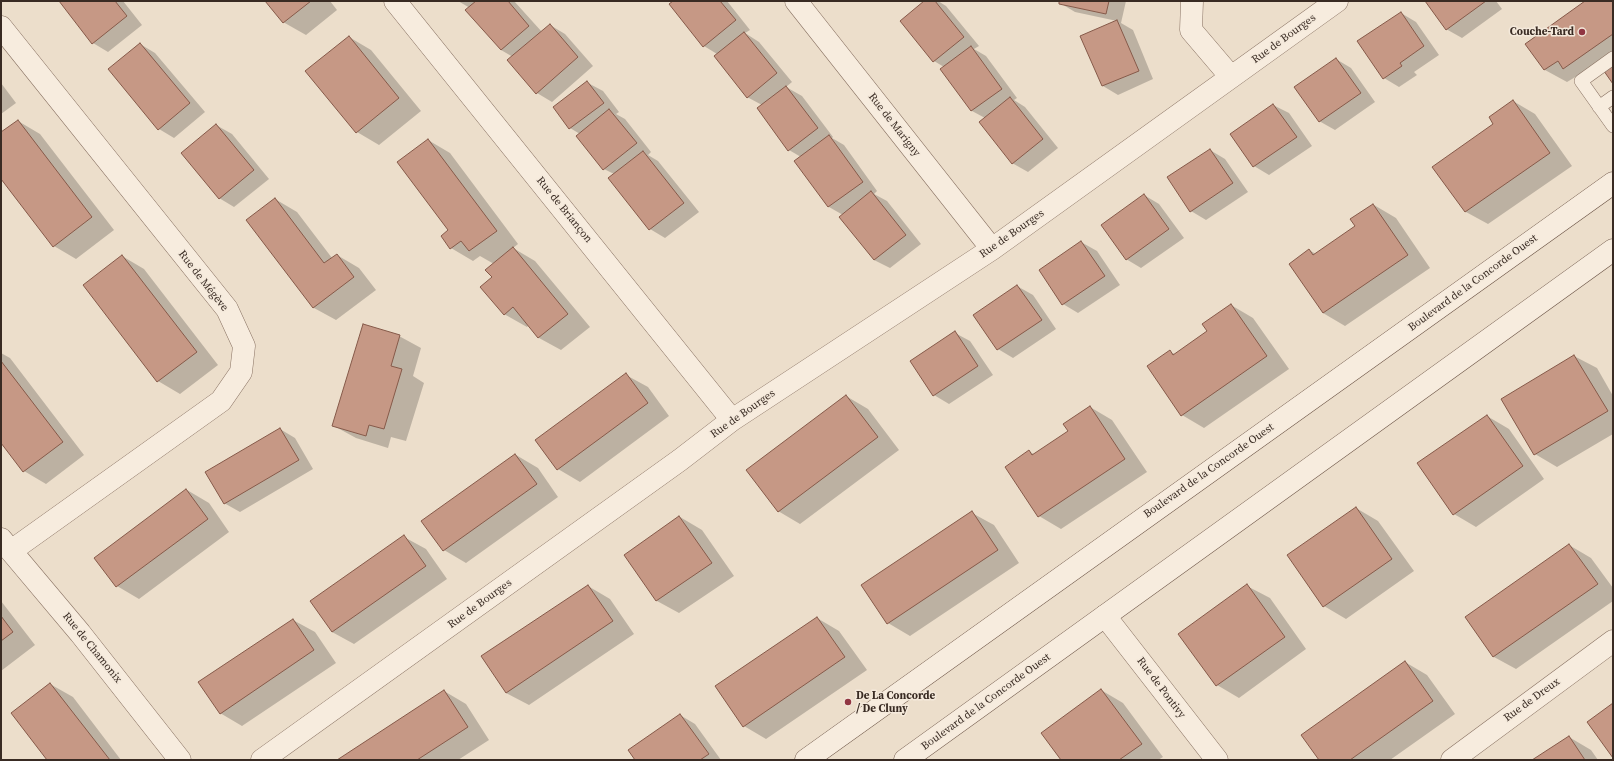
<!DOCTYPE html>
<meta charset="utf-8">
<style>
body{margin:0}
#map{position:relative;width:1614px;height:761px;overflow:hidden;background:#ecdecb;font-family:"Source Serif 4",serif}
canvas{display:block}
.frame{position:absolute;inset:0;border:2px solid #392b23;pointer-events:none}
</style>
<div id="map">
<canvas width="1614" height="761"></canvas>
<div class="frame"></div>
</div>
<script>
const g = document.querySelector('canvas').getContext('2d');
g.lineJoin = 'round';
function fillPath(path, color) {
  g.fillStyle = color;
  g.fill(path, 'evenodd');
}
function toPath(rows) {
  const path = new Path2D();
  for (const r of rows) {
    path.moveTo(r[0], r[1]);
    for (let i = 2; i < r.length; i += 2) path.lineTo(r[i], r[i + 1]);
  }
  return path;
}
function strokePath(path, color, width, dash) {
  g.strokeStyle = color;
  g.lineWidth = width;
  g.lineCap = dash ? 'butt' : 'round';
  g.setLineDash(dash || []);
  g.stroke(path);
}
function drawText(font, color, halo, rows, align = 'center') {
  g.font = font + ' "Source Serif 4",serif';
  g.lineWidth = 3;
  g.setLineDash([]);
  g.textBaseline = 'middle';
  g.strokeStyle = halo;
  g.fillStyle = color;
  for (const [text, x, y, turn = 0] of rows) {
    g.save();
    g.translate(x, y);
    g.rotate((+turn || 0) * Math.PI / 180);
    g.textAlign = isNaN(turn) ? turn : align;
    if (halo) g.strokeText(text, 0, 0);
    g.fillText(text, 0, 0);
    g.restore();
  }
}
fillPath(toPath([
 [60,1,123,1,142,25,108,52,93,43],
 [266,1,330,1,337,10,306,35,283,22],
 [458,1,514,1,542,32,550,25,565,34,593,66,552,102,537,93,513,57,501,50,470,8],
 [674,1,727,1,750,30,745,33,759,42,792,82,786,87,802,96,833,137,832,138,844,145,877,191,874,194,887,201,921,244,890,268,874,260,843,215,829,207,795,161,801,157,789,150,762,105,747,97,717,54,704,46],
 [926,1,938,1,946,6,979,46,974,49,986,56,1017,98,1014,100,1025,107,1058,148,1028,172,1012,163,985,118,972,111,941,69,944,67,934,61],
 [1060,1,1126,1,1121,23,1133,30,1153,79,1118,95,1103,86,1082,36,1117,21,1075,12,1060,3],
 [1426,1,1496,1,1502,9,1462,38,1446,29],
 [1587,1,1613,1,1613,82,1603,69,1586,81,1577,76,1567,82,1545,70,1527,44],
 [1401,13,1416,22,1439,55,1414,72,1417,75,1399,87,1384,78],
 [349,37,371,50,421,111,379,145,357,132],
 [140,44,155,53,205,112,174,138,159,129],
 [1336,59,1351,68,1375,102,1335,130,1319,121],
 [1,83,16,103,1,114],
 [588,83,603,91,619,112,616,114,625,119,651,152,648,155,658,161,699,212,665,238,650,229,614,174,604,169,580,134,570,128],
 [1513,101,1535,114,1572,166,1488,224,1466,212,1434,167,1495,125],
 [1273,105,1289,113,1312,146,1269,175,1254,166,1231,134],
 [18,121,40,134,114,230,76,259,54,246,1,178,1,134],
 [216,125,232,134,269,179,234,207,219,198],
 [428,140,450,153,518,244,513,248,535,261,590,327,561,350,539,338,529,325,527,327,504,314,493,278,494,264,480,256,473,261,451,248,450,231],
 [1210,150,1225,159,1248,192,1206,220,1191,211],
 [1144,195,1159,204,1184,238,1141,268,1126,259],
 [275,199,297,212,332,258,337,255,359,268,376,290,336,320,314,308,247,220],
 [1374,205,1396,218,1430,268,1345,326,1323,313,1309,250,1316,254,1356,227],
 [1081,242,1097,251,1120,285,1078,313,1063,304],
 [122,256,144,269,218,365,180,394,158,381,84,285],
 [1017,286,1033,295,1056,329,1013,358,998,349],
 [1231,305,1253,318,1289,369,1204,428,1182,415,1170,352,1175,354,1209,331],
 [955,333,970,341,993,375,949,404,934,395],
 [399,336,421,348,413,376,424,383,406,441,391,437,388,448,356,438,334,426],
 [1,353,10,358,84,455,46,484,24,471,1,441],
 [1574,356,1597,368,1613,396,1613,434,1557,467,1535,454,1502,400],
 [626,375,648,387,669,416,580,482,558,469],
 [846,396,868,409,899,450,800,524,778,511],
 [1090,407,1112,420,1147,472,1061,529,1039,516,1029,451,1035,455,1070,431],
 [1487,416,1509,429,1544,479,1476,527,1454,514],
 [280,429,295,438,313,469,240,512,224,503],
 [516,455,538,468,558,497,466,563,444,550],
 [187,490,209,503,229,532,139,599,117,586],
 [1356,508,1378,521,1414,571,1346,619,1324,606],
 [972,513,994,525,1019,563,910,636,888,623],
 [680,517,702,530,734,576,679,613,657,601,625,556],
 [404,537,426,549,447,579,354,644,332,632],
 [1569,545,1591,558,1613,588,1613,601,1516,669,1494,657,1466,617],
 [588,586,610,599,634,634,529,705,506,693],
 [1247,586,1270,598,1306,649,1239,698,1217,685],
 [1,601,35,645,1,671],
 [817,618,839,631,867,670,766,739,744,726],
 [293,620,315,632,336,663,242,726,220,713],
 [1405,662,1427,675,1455,714,1390,760,1320,760],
 [50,684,73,697,121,760,48,760],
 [1101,690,1123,703,1163,757,1158,760,1062,760],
 [444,691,466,704,489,740,458,760,338,760],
 [680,715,695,724,721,760,636,760],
 [1569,737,1591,750,1598,760,1534,760]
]), '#0003');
const building = toPath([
 [59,1,115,1,127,16,92,44,59,1],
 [265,1,311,1,283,23,265,1],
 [476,1,508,1,529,26,501,50,465,10,476,1],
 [673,1,720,1,736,20,703,47,669,4,673,1],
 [924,1,935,1,964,37,933,62,900,21,924,1],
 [1059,1,1109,1,1106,14,1059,4,1059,1],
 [1425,1,1486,1,1446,30,1425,1],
 [1585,1,1613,1,1613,34,1563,69,1558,61,1544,70,1525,44,1585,1],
 [1401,12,1424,46,1400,63,1402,66,1383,79,1357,41,1401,12],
 [1117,20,1139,71,1102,86,1080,36,1117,20],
 [550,24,578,57,536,94,507,60,550,24],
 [744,32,777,73,747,98,714,56,744,32],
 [349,36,399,98,356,133,305,71,349,36],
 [140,43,190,103,158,130,108,69,140,43],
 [971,46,1002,89,971,111,940,69,971,46],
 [1613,54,1613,84,1599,64,1613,54],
 [1336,58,1361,93,1319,122,1294,87,1336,58],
 [587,81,604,103,569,129,553,107,587,81],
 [786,86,818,128,788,151,757,108,786,86],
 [1010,97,1043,139,1012,164,979,122,1010,97],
 [1513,100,1550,153,1465,212,1432,167,1493,124,1489,117,1513,100],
 [1273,104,1297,137,1253,167,1230,134,1273,104],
 [609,109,637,143,603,170,576,136,609,109],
 [18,120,92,217,53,247,1,179,1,132,18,120],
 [216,124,254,170,219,199,181,153,216,124],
 [829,135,863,182,828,207,794,161,829,135],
 [428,139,497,231,469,251,461,241,450,249,441,236,448,230,397,162,428,139],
 [1210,149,1233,183,1190,212,1167,177,1210,149],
 [643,151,684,203,649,230,608,178,643,151],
 [871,191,906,235,874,260,839,217,871,191],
 [1144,194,1169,229,1126,260,1101,225,1144,194],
 [275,198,324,263,337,254,354,277,313,308,246,220,275,198],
 [1373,204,1408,255,1323,313,1289,264,1309,249,1313,255,1355,226,1350,219,1373,204],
 [1081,241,1105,276,1062,305,1039,270,1081,241],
 [513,247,568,314,538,338,513,307,504,315,480,287,492,277,485,270,513,247],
 [122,255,197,352,157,382,83,285,122,255],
 [1017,285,1042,320,997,350,973,315,1017,285],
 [1231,304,1267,356,1181,416,1147,366,1170,350,1173,355,1207,331,1202,324,1231,304],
 [363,324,400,335,391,366,402,369,384,429,369,425,366,436,332,426,363,324],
 [955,331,978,366,933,396,910,361,955,331],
 [1574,355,1608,411,1534,455,1501,399,1574,355],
 [1,361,63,442,23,472,1,443,1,361],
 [626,373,648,403,557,470,535,440,626,373],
 [846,395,878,437,778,512,746,470,846,395],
 [1090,406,1125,459,1038,517,1005,467,1029,450,1032,455,1068,431,1063,424,1090,406],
 [1487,415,1523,466,1453,515,1417,463,1487,415],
 [280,428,299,460,224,504,205,472,280,428],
 [515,454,537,484,443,551,421,521,515,454],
 [186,489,208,519,116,587,94,558,186,489],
 [1356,507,1392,559,1323,607,1287,555,1356,507],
 [972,511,998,550,887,624,861,585,972,511],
 [679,516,712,563,656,601,624,555,679,516],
 [404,535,426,566,332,632,310,601,404,535],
 [1569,544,1598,584,1493,657,1465,617,1569,544],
 [1247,584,1285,637,1216,686,1178,634,1247,584],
 [588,585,613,621,506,693,481,656,588,585],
 [1,616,13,632,1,641,1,616],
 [817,617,845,657,743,727,715,686,817,617],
 [293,619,314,650,220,714,198,682,293,619],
 [1405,661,1433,701,1350,760,1319,760,1301,735,1405,661],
 [50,683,110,760,47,760,11,713,50,683],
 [1101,689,1142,744,1119,760,1061,760,1041,733,1101,689],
 [444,690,468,727,417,760,337,760,444,690],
 [1613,703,1613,758,1587,722,1613,703],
 [680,714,709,754,700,760,635,760,628,750,680,714],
 [1569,736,1585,760,1532,760,1569,736]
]);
fillPath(building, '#c69885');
strokePath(building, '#855949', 1);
const lane = toPath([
 [1613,58,1581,81,1613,126],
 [1599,107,1613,97]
]);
const street = toPath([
 [395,1,732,420],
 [796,1,992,249],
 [1192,1,1191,30,1231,77],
 [1,27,227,309,244,346,241,372,221,401,11,551],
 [1,539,80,633,180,760],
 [1105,616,1217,760],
 [262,760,680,460,732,420,992,249,1337,1],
 [1452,760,1613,641]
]);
const secondary = toPath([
 [806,760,1613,183],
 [905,760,1613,250]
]);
strokePath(lane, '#877061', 14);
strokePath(street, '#877061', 23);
strokePath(secondary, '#6a5244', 23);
strokePath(lane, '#f7ecde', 13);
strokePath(street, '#f7ecde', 22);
strokePath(secondary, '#f7ecde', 22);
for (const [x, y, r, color] of [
 [1582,32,4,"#913642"],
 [848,702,4,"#913642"]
]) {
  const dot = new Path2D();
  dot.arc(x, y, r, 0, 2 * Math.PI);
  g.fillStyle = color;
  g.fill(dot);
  strokePath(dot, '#f4e9db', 1.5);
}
drawText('bold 11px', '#392b23', '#f4e9db', [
 ["Couche-Tard",1574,32],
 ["De La Concorde",856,696,"left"],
 ["/ De Cluny",856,709,"left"]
], 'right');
drawText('11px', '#392b23', '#f4e9db', [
 ["Rue de Bourges",1284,39,-36],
 ["Rue de Marigny",894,125,52],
 ["Rue de Briançon",564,210,51],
 ["Rue de Bourges",1012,234,-35],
 ["Rue de Mégève",203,281,52],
 ["Boulevard de la Concorde Ouest",1473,283,-36],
 ["Rue de Bourges",743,414,-35],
 ["Boulevard de la Concorde Ouest",1209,471,-35],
 ["Rue de Bourges",480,604,-36],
 ["Rue de Chamonix",92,648,51],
 ["Rue de Pontivy",1161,688,53],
 ["Rue de Dreux",1532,700,-36],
 ["Boulevard de la Concorde Ouest",986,702,-36]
]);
</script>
